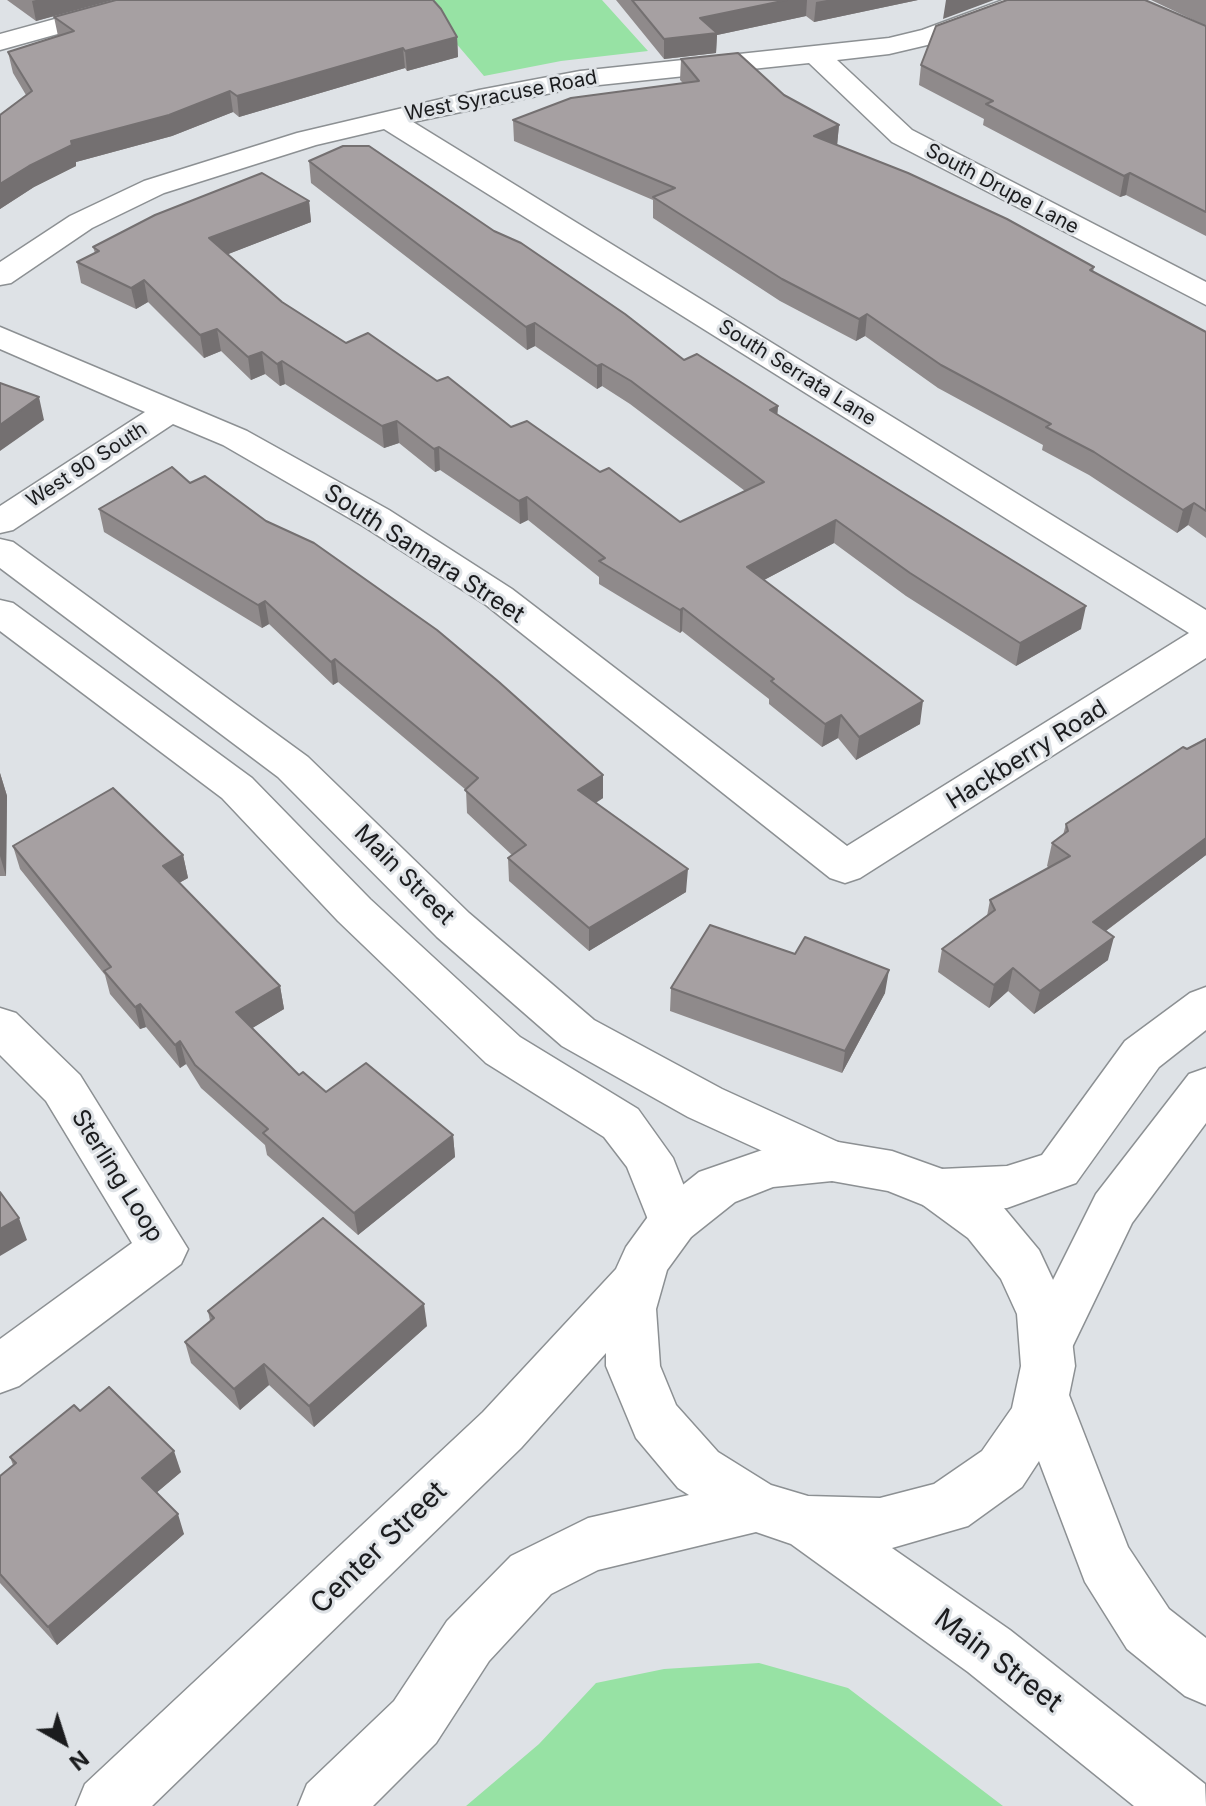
<!DOCTYPE html>
<style>
body{margin:0}
#map{position:relative;width:1206px;height:1806px;overflow:hidden;background:#dee2e6;font-family:Inter,sans-serif}
canvas{display:block}
.north{position:absolute;left:24px;top:1702px;width:80px;height:80px;-webkit-text-stroke:6px #dee2e6;paint-order:stroke;rotate:141deg;font-size:22px;font-weight:700;line-height:32px;text-align:center;color:#1b1c1e}
.north::after{content:'';display:block;margin:auto;width:28px;height:36px;background:#1b1c1e;clip-path:polygon(50% 0,100% 100%,50% 72%,0 100%)}
</style>
<div id="map">
<canvas width="1206" height="1806"></canvas>
<div class="north">N</div>
</div>
<script>
const g = document.querySelector('canvas').getContext('2d');
g.lineJoin = 'round';
function fillPath(path, color) {
  g.fillStyle = color;
  g.fill(path, 'evenodd');
}
function toPath(rows) {
  const path = new Path2D();
  for (const r of rows) {
    path.moveTo(r[0], r[1]);
    for (let i = 2; i < r.length; i += 2) path.lineTo(r[i], r[i + 1]);
  }
  return path;
}
function strokePath(path, color, width, dash) {
  g.strokeStyle = color;
  g.lineWidth = width;
  g.lineCap = dash ? 'butt' : 'round';
  g.setLineDash(dash || []);
  g.stroke(path);
}
function drawText(font, color, halo, rows, align = 'center') {
  g.font = font + ' Inter,sans-serif';
  g.lineWidth = 6;
  g.setLineDash([]);
  g.textBaseline = 'middle';
  g.strokeStyle = halo;
  g.fillStyle = color;
  for (const [text, x, y, turn = 0] of rows) {
    g.save();
    g.translate(x, y);
    g.rotate((+turn || 0) * Math.PI / 180);
    g.textAlign = isNaN(turn) ? turn : align;
    if (halo) g.strokeText(text, 0, 0);
    g.fillText(text, 0, 0);
    g.restore();
  }
}
fillPath(toPath([
 [419,0,602,0,648,51,561,61,484,76],
 [759,1663,848,1688,1003,1806,466,1806,539,1744,596,1683,664,1669]
]), '#97e2a4');
const minor = toPath([
 [124,0,166,0,162,5,0,50,0,34,124,0],
 [1003,0,1040,0,1036,5,940,42,889,54,837,60,912,130,1206,282,1206,305,892,142,809,63,580,87,413,122,1206,610,1206,658,860,878,845,883,830,878,486,605,363,526,223,445,173,424,13,530,0,533,0,506,145,412,0,349,0,327,247,431,389,510,512,589,847,846,1189,633,384,129,316,145,164,193,92,228,11,283,0,285,0,262,70,216,144,181,297,133,479,90,580,71,889,38,922,30,1003,0],
 [0,1008,16,1013,80,1075,188,1249,181,1264,19,1386,0,1393,0,1339,132,1243,46,1101,0,1055,0,1008]
]);
const tertiary = toPath([
 [0,539,13,542,308,757,469,913,594,1020,722,1089,849,1147,857,1161,849,1175,832,1181,815,1175,688,1117,562,1046,437,937,278,777,0,568,0,539],
 [0,600,13,603,252,778,370,899,520,1037,638,1109,673,1158,698,1222,691,1237,673,1243,655,1237,627,1167,604,1137,486,1063,338,921,222,798,0,631,0,600],
 [1206,987,1206,1030,1159,1067,1076,1183,1007,1208,941,1211,923,1205,916,1190,923,1175,941,1169,1007,1166,1042,1155,1125,1041,1190,993,1206,987],
 [1206,1068,1206,1123,1132,1223,1065,1362,1046,1369,1027,1362,1020,1346,1096,1194,1189,1074,1206,1068]
]);
const secondary = toPath([
 [832,1141,892,1151,959,1175,1004,1208,1039,1250,1069,1314,1075,1366,1069,1395,1128,1547,1169,1609,1206,1638,1206,1705,1185,1696,1127,1649,1085,1582,1039,1461,1022,1487,968,1526,892,1548,1010,1630,1205,1784,1206,1806,1134,1806,968,1672,791,1544,756,1532,598,1570,551,1594,489,1661,436,1743,373,1806,298,1806,307,1784,394,1701,447,1621,511,1556,588,1518,689,1495,678,1488,636,1438,606,1366,606,1353,521,1448,152,1806,76,1806,85,1784,483,1412,616,1269,626,1247,655,1207,699,1172,771,1147,832,1141],
 [832,1181,888,1191,923,1205,968,1238,1001,1279,1017,1314,1021,1366,1012,1408,982,1451,934,1484,880,1498,808,1496,771,1485,718,1452,676,1405,660,1366,656,1309,667,1270,691,1237,735,1202,773,1187,832,1181]
]);
strokePath(minor, '#8c9093', 3);
strokePath(tertiary, '#8c9093', 3);
strokePath(secondary, '#8c9093', 3);
fillPath(minor, '#fff');
fillPath(tertiary, '#fff');
fillPath(secondary, '#fff');
fillPath(toPath([
 [7,0,113,0,36,21],
 [616,0,918,0,814,22,806,16,717,35,716,53,664,59],
 [1151,0,1206,0,1206,26],
 [54,17,457,37,458,57,407,71,405,68,239,117,233,112,172,136,76,162,76,166,34,187,0,209,0,115,26,95,13,73,8,52,58,36],
 [1206,26,1206,236,1126,195,1120,197,983,125,984,119,919,85,921,65],
 [681,59,784,95,839,125,837,145,1094,267,1093,272,1206,332,1206,538,1188,525,1177,533,1089,475,1042,450,1043,445,938,388,865,336,856,341,780,301,653,218,653,200,514,141,513,120,683,83,680,80],
 [309,161,684,360,778,406,777,415,1081,629,1016,666,906,596,834,543,764,580,920,724,856,760,838,738,822,747,769,704,769,699,682,631,680,633,599,584,599,577,528,520,520,524,440,470,435,472,399,443,384,448,285,384,280,386,265,374,251,380,221,351,204,358,148,302,136,309,81,283,77,262,95,253,93,247,309,201,311,222,228,254,282,302,346,343,437,381,511,427,600,472,680,522,745,491,630,404,602,386,597,389,535,346,527,350,311,183],
 [190,483,603,798,596,803,686,892,589,951,509,881,508,858,512,855,467,813,466,790,338,682,333,685,269,624,262,628,104,532,99,509],
 [1206,739,1206,855,1106,931,1108,960,1034,1014,1008,991,989,1008,938,972,942,949,987,916,990,900,1049,868,1047,866,1052,843,1063,835,1066,824],
 [0,773,7,796,6,876,0,876],
 [13,846,183,855,188,878,179,883,280,986,284,1009,252,1028,299,1075,326,1092,453,1135,455,1157,358,1235,267,1155,265,1145,201,1088,186,1064,180,1068,146,1027,140,1029,110,994,105,975,20,869],
 [671,988,885,993,842,1073,670,1011],
 [208,1311,427,1326,314,1427,269,1385,240,1410,191,1363,185,1342,210,1321],
 [80,1411,181,1472,156,1493,184,1534,57,1645,0,1583,0,1476,13,1465,10,1457]
]), '#8f8a8b');
fillPath(toPath([
 [36,0,113,0,36,21,32,1],
 [787,0,807,0,806,16,717,35,716,53,664,59,664,39,700,18],
 [827,0,918,0,814,22,816,2],
 [946,0,994,0,943,19],
 [457,37,458,57,407,71,405,51],
 [403,48,405,68,239,117,237,96],
 [230,91,233,112,172,136,76,162,76,166,34,187,0,209,0,184,71,141],
 [839,125,837,146,814,136],
 [1130,173,1126,195,1120,197,1124,176],
 [309,201,311,222,213,260,209,238],
 [144,280,148,302,136,309,131,288],
 [867,314,865,336,856,341,859,319],
 [535,323,535,346,527,350,526,327],
 [217,329,221,351,204,358,200,335],
 [262,352,265,374,251,380,248,357],
 [282,361,285,384,280,386,277,364],
 [602,364,602,386,597,389,597,366],
 [39,397,44,420,0,451,0,425],
 [778,406,776,429,770,410],
 [397,421,399,443,384,448,382,426],
 [439,447,440,470,435,472,434,449],
 [527,497,528,520,520,524,519,501],
 [1194,503,1188,525,1177,533,1183,510],
 [836,520,834,543,745,590,747,567],
 [265,601,269,624,262,628,258,605],
 [1086,606,1081,629,1016,666,1020,643],
 [683,608,682,631,680,633,680,610],
 [335,659,338,682,333,685,331,662],
 [923,701,920,724,856,760,859,737],
 [841,715,838,738,822,747,825,724],
 [0,773,7,796,6,876,0,856],
 [603,775,603,798,578,813,578,790],
 [1206,838,1206,855,1087,945,1093,922],
 [183,855,188,878,168,889,163,866],
 [688,869,686,892,589,951,589,928],
 [1114,937,1108,960,1034,1014,1040,991],
 [1013,968,1008,991,989,1008,994,985],
 [889,970,885,993,842,1073,845,1051],
 [280,986,284,1009,241,1035,236,1012],
 [140,1004,146,1027,140,1029,135,1007],
 [180,1041,186,1064,180,1068,175,1045],
 [453,1135,455,1157,358,1235,354,1213],
 [19,1218,27,1240,0,1256,0,1229],
 [424,1304,427,1326,314,1427,309,1406],
 [264,1364,269,1385,240,1410,234,1389],
 [174,1451,181,1472,149,1499,142,1478],
 [178,1514,184,1534,57,1645,48,1627]
]), '#747071');
const building = toPath([
 [116,0,433,0,441,9,457,37,405,51,403,48,237,96,230,91,169,115,71,141,72,145,29,166,0,184,0,115,32,91,8,52,74,31,54,17,116,0],
 [632,0,787,0,700,18,717,33,664,39,632,0],
 [1007,0,1145,0,1206,26,1206,212,1130,173,1124,176,986,104,993,101,921,65,936,26,1007,0],
 [738,53,784,95,839,125,814,136,908,173,1007,219,1094,267,1090,270,1206,332,1206,511,1194,503,1183,510,1094,452,1046,427,1051,424,941,365,867,314,859,319,782,279,653,197,675,188,513,120,571,98,699,81,681,59,738,53],
 [343,146,369,146,494,231,521,243,625,314,684,360,697,354,778,406,770,410,1086,606,1020,643,910,573,836,520,747,567,923,701,859,737,841,715,825,724,771,681,774,679,683,608,680,610,599,561,605,558,527,497,519,501,439,447,434,449,397,421,382,426,282,361,277,364,262,352,248,357,217,329,200,335,144,280,131,288,77,262,99,251,93,247,155,215,262,173,309,201,209,238,282,302,346,343,368,333,437,381,448,377,511,427,527,421,600,472,609,468,680,522,764,482,631,381,602,364,597,366,535,323,526,327,309,161,343,146],
 [0,383,39,397,0,425,0,383],
 [172,467,190,483,205,476,266,521,314,543,437,630,499,682,603,775,578,790,688,869,589,928,508,858,526,845,465,790,478,778,335,659,331,662,265,601,258,605,99,509,172,467],
 [1206,739,1206,838,1093,922,1114,937,1040,991,1013,968,994,985,942,949,995,910,990,900,1070,856,1052,843,1068,831,1066,824,1183,747,1187,749,1206,739],
 [113,788,183,855,163,866,280,986,236,1012,299,1075,303,1072,326,1092,366,1063,453,1135,354,1213,263,1133,268,1129,195,1065,180,1041,175,1045,140,1004,135,1007,104,971,111,967,13,846,113,788],
 [710,925,795,954,805,937,889,970,845,1051,671,988,710,925],
 [0,1192,19,1218,0,1229,0,1192],
 [323,1218,424,1304,309,1406,264,1364,234,1389,185,1342,214,1318,208,1311,323,1218],
 [109,1387,174,1451,142,1478,178,1514,48,1627,0,1574,0,1476,16,1463,10,1457,74,1405,80,1411,109,1387]
]);
fillPath(building, '#a6a0a2');
strokePath(building, '#747071', 2);
drawText('20px', '#1b1c1e', '#dee2e6', [
 ["West Syracuse Road",501,96,-11],
 ["South Drupe Lane",1002,189,28],
 ["South Serrata Lane",797,373,32],
 ["West 90 South",87,465,-33]
]);
drawText('24px', '#1b1c1e', '#dee2e6', [
 ["South Samara Street",424,554,33],
 ["Hackberry Road",1027,755,-32],
 ["Main Street",404,875,45],
 ["Sterling Loop",117,1176,58]
]);
drawText('28px', '#1b1c1e', '#dee2e6', [
 ["Center Street",379,1548,-44],
 ["Main Street",998,1661,37]
]);
</script>
